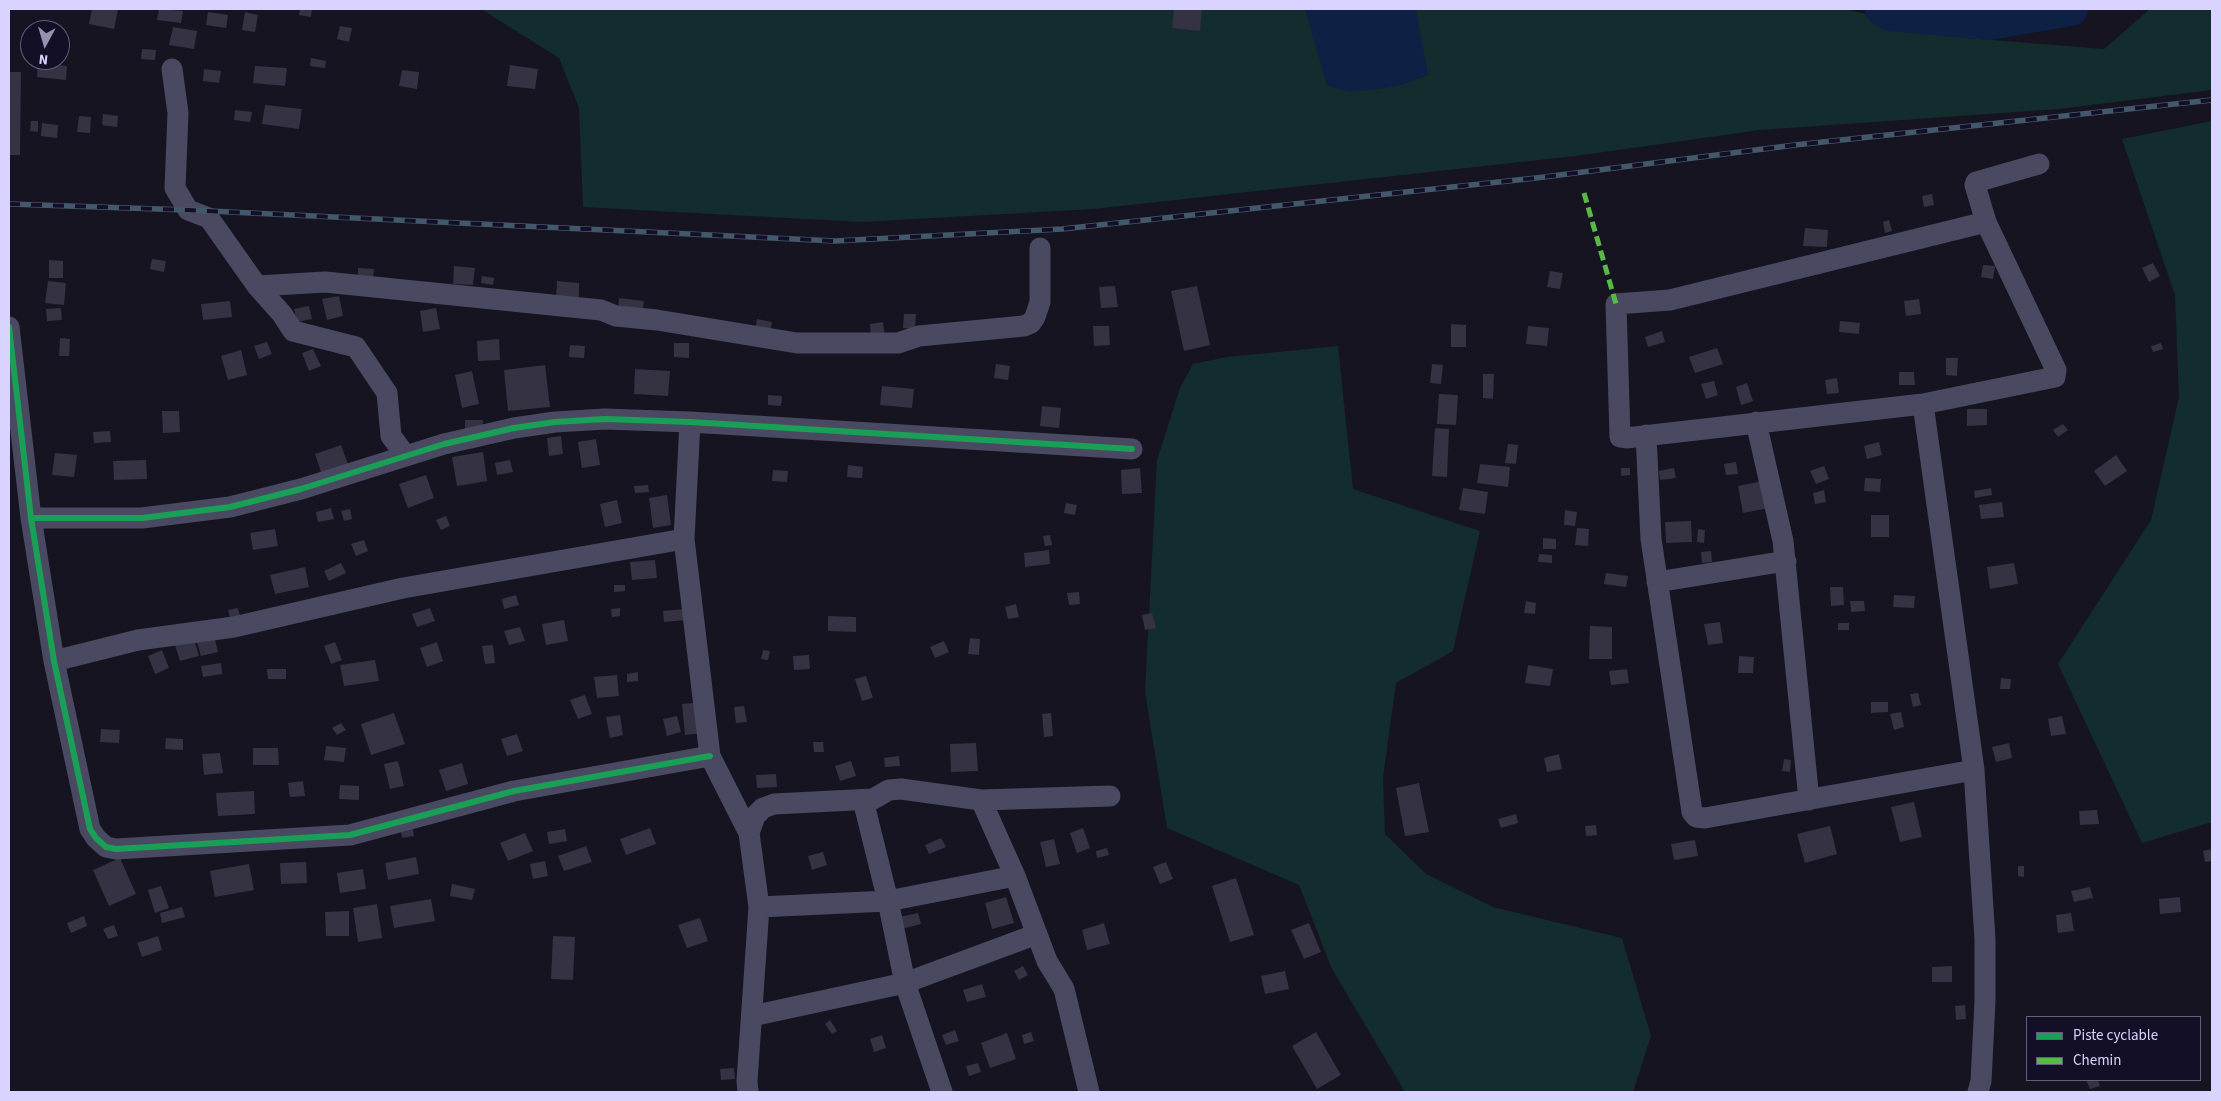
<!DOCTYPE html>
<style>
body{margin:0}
#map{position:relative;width:2221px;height:1101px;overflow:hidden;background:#161421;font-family:"Source Sans 3",sans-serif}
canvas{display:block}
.frame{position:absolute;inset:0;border:10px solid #d9d4ff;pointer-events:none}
.legend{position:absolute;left:2026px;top:1016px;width:175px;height:65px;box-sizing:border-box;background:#130f26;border:1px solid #625e7d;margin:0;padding:6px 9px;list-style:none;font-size:15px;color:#d9d4ff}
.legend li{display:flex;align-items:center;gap:10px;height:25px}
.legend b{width:25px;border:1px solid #625e7d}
.north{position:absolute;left:20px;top:20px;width:50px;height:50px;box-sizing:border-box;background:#130f26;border:1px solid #625e7d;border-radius:50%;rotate:186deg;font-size:14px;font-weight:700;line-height:20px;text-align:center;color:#d9d4ff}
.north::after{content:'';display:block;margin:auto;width:18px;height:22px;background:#9591b1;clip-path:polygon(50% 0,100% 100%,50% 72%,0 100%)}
</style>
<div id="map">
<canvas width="2221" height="1101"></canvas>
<div class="frame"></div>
<ul class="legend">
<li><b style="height:6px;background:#1a9f57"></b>Piste cyclable</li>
<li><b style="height:6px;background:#58b947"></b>Chemin</li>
</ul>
<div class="north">N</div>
</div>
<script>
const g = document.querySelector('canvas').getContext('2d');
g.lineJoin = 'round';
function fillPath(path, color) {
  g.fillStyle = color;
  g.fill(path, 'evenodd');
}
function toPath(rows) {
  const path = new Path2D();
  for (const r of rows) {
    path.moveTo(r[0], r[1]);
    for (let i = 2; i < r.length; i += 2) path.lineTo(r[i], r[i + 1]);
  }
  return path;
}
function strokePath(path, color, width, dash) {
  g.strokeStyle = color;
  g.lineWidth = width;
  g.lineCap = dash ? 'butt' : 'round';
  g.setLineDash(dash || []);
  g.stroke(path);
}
fillPath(toPath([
 [481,9,1845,9,1967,38,2104,49,2150,9,2212,9,2212,90,2059,109,1760,130,1576,156,1093,209,862,222,583,207,579,108,559,58],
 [2212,121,2212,822,2142,843,2058,664,2151,520,2179,397,2175,295,2122,139],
 [1338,346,1353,489,1480,531,1453,651,1396,683,1383,778,1385,834,1426,874,1493,907,1622,938,1651,1036,1633,1092,1405,1092,1332,969,1299,885,1167,828,1145,692,1157,460,1180,388,1193,364,1227,357]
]), '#132c2d');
fillPath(toPath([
 [1305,9,1416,9,1428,75,1401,85,1378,89,1350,92,1327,86]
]), '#0d2144');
strokePath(toPath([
 [1882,9,1890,14,1989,23,2071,9]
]), '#0d2144', 34);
fillPath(toPath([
 [92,9,118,9,114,29,89,24],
 [159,9,183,11,181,23,157,20],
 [300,9,312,9,311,17,299,15],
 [1174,9,1202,9,1200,31,1172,28],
 [208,12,228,15,226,28,206,25],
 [245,12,258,15,255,32,242,30],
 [340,26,352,28,349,42,337,39],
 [173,27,197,31,194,49,169,45],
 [142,49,156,50,155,60,141,59],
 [311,58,326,61,325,68,310,66],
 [38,63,67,66,66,80,37,77],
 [510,65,538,69,535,89,507,86],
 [255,66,287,68,285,86,253,83],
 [204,69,221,71,219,83,203,81],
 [402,70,419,72,417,89,399,86],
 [9,72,21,72,20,155,9,155],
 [265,105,302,109,299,129,262,124],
 [235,110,252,112,250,122,234,120],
 [103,114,118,116,117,127,102,125],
 [79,116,91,117,90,133,77,132],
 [31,121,38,121,38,132,30,131],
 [42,123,58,125,57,138,41,136],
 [1932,194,1934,205,1924,207,1922,196],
 [1889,220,1892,231,1885,233,1883,222],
 [1805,228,1828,230,1827,247,1803,246],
 [152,259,166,261,164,272,150,269],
 [49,260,63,261,63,278,49,278],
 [2153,263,2160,276,2149,282,2142,268],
 [1983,265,1995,266,1993,279,1981,277],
 [454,266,475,268,473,285,453,284],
 [358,268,374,269,373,281,358,280],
 [1550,271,1563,273,1560,289,1547,287],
 [482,276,494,278,493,285,481,283],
 [48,281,66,283,64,305,45,303],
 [557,281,579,283,579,301,556,299],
 [1115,286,1118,307,1101,308,1099,287],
 [1197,286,1210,345,1184,351,1171,291],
 [339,296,343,316,327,320,322,299],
 [619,298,644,301,642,313,618,310],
 [1919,299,1921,314,1906,316,1904,301],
 [230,301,232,317,203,320,201,304],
 [309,306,312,319,297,322,294,309],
 [61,308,62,320,47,321,46,309],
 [436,308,440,329,423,332,420,311],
 [904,314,916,314,915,329,903,328],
 [757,319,772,322,770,332,755,329],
 [1840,321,1860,323,1859,334,1839,332],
 [883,322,885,338,871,340,870,324],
 [1451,324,1466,325,1466,347,1451,347],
 [1093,326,1109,326,1110,345,1094,346],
 [1528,326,1549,328,1547,346,1526,344],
 [1662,331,1665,342,1648,347,1645,337],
 [60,338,70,339,69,356,59,356],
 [499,339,500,360,478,361,477,341],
 [267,342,272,354,259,359,254,346],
 [674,343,689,343,689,358,674,357],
 [2161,343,2163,349,2153,352,2151,346],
 [570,345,585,346,584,358,569,357],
 [1717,348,1723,364,1695,373,1689,357],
 [313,349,321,366,309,371,302,353],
 [241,350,247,375,228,380,221,356],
 [1946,358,1958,358,1957,376,1946,375],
 [996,364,1010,366,1008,380,994,378],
 [1432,364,1443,365,1441,384,1430,383],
 [545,365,550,407,508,411,504,370],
 [635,369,670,371,668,396,634,394],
 [472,371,479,404,462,408,455,375],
 [1899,372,1914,372,1915,385,1899,385],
 [1483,374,1494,374,1493,399,1483,398],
 [1837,378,1839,393,1827,394,1825,380],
 [1714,381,1718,395,1706,399,1701,384],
 [1747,383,1753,401,1741,405,1736,387],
 [882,386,914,389,912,408,880,405],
 [1439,394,1458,395,1456,425,1437,424],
 [768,395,782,396,781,406,768,405],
 [1042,406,1061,408,1059,428,1040,426],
 [1967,409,1987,409,1987,425,1967,426],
 [162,411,179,411,180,432,163,433],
 [465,420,483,420,482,433,465,433],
 [2063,424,2068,430,2058,437,2053,430],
 [1435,428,1449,429,1447,477,1432,476],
 [110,431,111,442,94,443,93,432],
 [561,436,563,454,549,456,547,438],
 [596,439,600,465,582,468,578,442],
 [1879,442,1882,455,1867,459,1864,446],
 [1508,444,1518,445,1516,464,1505,463],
 [341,445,348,464,321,472,315,454],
 [483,452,487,481,457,486,452,457],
 [55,453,77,455,74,477,52,475],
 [2116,455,2127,471,2105,486,2094,471],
 [146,460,147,479,114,480,113,461],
 [510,460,513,472,497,475,495,463],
 [1736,462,1738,474,1726,475,1724,464],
 [1480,464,1510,467,1508,487,1477,483],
 [848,465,863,467,862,478,847,477],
 [1824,466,1829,479,1816,484,1810,471],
 [1140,468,1142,493,1122,494,1121,470],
 [1621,468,1630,468,1630,475,1621,476],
 [1674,468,1676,478,1660,480,1659,471],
 [773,470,788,471,787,482,772,481],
 [426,475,434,498,408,508,399,484],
 [1865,478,1881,479,1880,492,1864,491],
 [1763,481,1769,508,1743,513,1738,486],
 [648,485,649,492,635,493,634,486],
 [1463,488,1488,492,1485,514,1459,510],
 [1991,488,1992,495,1975,498,1974,491],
 [1824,490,1826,502,1815,504,1813,493],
 [667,495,671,525,653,528,649,498],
 [617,500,622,523,605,527,600,504],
 [2002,502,2004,517,1981,519,1979,505],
 [1066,503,1077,505,1075,515,1064,513],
 [331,508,334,519,318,522,316,512],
 [350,509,352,519,344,521,341,511],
 [1565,510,1577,512,1575,526,1564,525],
 [1871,515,1889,515,1889,537,1871,537],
 [446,516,450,526,441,530,436,520],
 [1691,521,1692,542,1666,543,1665,522],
 [1577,528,1589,529,1588,546,1575,545],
 [275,529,278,546,253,550,250,533],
 [1698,529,1705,530,1704,543,1697,542],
 [1050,535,1052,545,1045,546,1043,536],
 [1543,538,1556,539,1556,549,1543,549],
 [364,540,368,551,356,556,351,544],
 [1049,550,1050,564,1025,567,1024,553],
 [1711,551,1712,562,1702,563,1701,552],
 [1539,554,1552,555,1552,563,1538,562],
 [655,560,657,578,632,580,630,562],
 [341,563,346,573,329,581,324,571],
 [2014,563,2018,584,1990,589,1987,567],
 [305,567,309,587,275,594,270,575],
 [1606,573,1628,576,1626,587,1604,584],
 [614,585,625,585,625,591,614,592],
 [1830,587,1843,587,1844,605,1831,606],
 [1079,592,1080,604,1069,605,1067,593],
 [516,595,519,605,504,609,502,599],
 [1894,595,1915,596,1914,608,1893,607],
 [1526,601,1536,603,1535,614,1524,613],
 [1850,601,1864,601,1865,611,1851,612],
 [1016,604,1019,617,1008,619,1005,607],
 [238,608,241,620,231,622,228,610],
 [430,608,435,621,417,627,412,614],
 [620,608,620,616,612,617,611,609],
 [685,609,686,620,664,622,663,611],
 [1152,613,1156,628,1145,630,1142,615],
 [828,616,856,617,856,632,828,631],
 [564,620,568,641,546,645,542,624],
 [1720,622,1723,643,1708,645,1704,624],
 [1838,623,1849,623,1849,630,1838,630],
 [1590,626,1612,627,1612,659,1589,659],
 [520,627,525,641,509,645,504,631],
 [214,635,218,652,201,656,196,639],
 [970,638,980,639,979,655,968,654],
 [194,639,199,656,180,661,175,645],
 [944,641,949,652,935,658,930,647],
 [335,642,342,660,331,664,324,646],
 [437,642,443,661,427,667,420,648],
 [493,645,495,663,485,664,482,646],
 [162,650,169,668,155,674,148,656],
 [763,650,770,651,768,660,761,659],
 [809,655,810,669,794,670,793,656],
 [1739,656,1754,657,1753,673,1738,673],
 [375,660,379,681,344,686,340,665],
 [221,663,222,674,203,677,201,666],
 [1528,665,1553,669,1550,686,1525,683],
 [267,669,286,669,286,679,268,679],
 [1627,669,1629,683,1611,685,1609,671],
 [638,672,638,681,627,682,627,674],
 [617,675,619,696,597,698,594,677],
 [866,676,873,698,862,701,855,679],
 [2001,678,2011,679,2010,689,2000,689],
 [1918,693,1921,705,1913,707,1910,694],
 [585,695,592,714,578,719,570,700],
 [701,702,704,733,685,735,682,704],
 [1871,702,1888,702,1888,712,1871,713],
 [744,706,747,722,736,723,734,707],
 [1901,712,1904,727,1894,730,1890,714],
 [394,713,405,744,371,755,361,724],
 [1051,713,1053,736,1044,737,1042,714],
 [620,715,623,735,610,738,606,717],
 [677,716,681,732,667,736,663,719],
 [2062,716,2066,734,2051,736,2048,719],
 [341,723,346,730,337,735,332,728],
 [101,729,120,730,119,743,100,742],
 [517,734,523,751,507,756,501,739],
 [166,738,183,739,183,750,165,749],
 [813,742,823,742,824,752,814,752],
 [976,743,978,771,951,772,950,744],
 [2009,743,2012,758,1996,762,1992,747],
 [326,746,346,748,344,762,324,760],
 [253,748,278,748,279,765,253,765],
 [220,753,223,773,204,775,202,754],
 [1559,754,1562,769,1547,772,1544,758],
 [899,756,900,766,885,767,884,758],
 [1784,759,1791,760,1790,772,1782,771],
 [398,761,404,786,390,789,384,764],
 [851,761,856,776,840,781,835,766],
 [462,763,468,784,446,791,439,770],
 [776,774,777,787,757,788,756,775],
 [303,781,305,796,290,797,288,783],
 [1419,783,1429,832,1405,836,1396,788],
 [340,785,359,786,359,800,339,799],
 [254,791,255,814,218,816,216,793],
 [1914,802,1922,837,1900,842,1891,807],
 [2097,810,2099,824,2080,825,2079,811],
 [1516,814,1518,823,1501,828,1498,819],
 [412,825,414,836,402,838,400,827],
 [1596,825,1597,835,1586,836,1585,826],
 [1830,826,1837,854,1805,863,1797,834],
 [650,828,656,844,626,855,620,839],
 [1083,828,1090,848,1077,853,1070,833],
 [565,829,567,841,549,844,547,832],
 [525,833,533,851,508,861,500,843],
 [941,838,946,847,929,854,925,845],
 [1054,839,1060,864,1046,867,1040,842],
 [1695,840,1698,856,1674,860,1671,844],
 [586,846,592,862,564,871,558,856],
 [1107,848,1109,855,1097,858,1096,851],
 [2212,849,2212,861,2205,862,2203,851],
 [823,852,827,865,812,870,808,856],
 [416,857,419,874,388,880,385,863],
 [120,858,136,894,109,906,93,870],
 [545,861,548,876,533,879,530,864],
 [306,862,307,883,281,884,280,863],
 [1166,862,1173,879,1160,884,1153,867],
 [249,864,254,890,215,897,210,871],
 [2018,866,2024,866,2024,877,2018,876],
 [363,869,366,889,340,893,337,873],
 [1236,878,1254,935,1230,942,1212,886],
 [452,884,475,889,472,900,450,896],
 [161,886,169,908,155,913,148,890],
 [2090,887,2093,898,2074,902,2071,891],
 [1006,897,1014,923,992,929,985,903],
 [2180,897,2181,912,2160,914,2159,899],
 [431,899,435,921,394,928,390,906],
 [377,904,382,938,358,942,353,908],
 [182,907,185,917,162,923,160,913],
 [349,911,349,936,326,936,325,912],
 [918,913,921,924,898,930,894,918],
 [2071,913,2074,931,2058,933,2056,915],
 [84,916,87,926,71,933,67,923],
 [700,918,708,941,687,948,678,925],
 [1104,923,1110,944,1087,950,1082,930],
 [1309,923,1321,952,1304,959,1291,930],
 [114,925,118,936,108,939,103,929],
 [158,936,162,950,142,957,137,943],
 [553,936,575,937,573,980,551,979],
 [1023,966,1028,975,1019,980,1014,971],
 [1952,966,1952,982,1932,982,1932,967],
 [1285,971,1289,989,1265,994,1261,976],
 [982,984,986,997,967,1002,963,990],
 [1965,1005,1966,1019,1956,1020,1955,1006],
 [830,1020,837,1031,832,1034,825,1024],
 [955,1030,959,1041,946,1045,942,1035],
 [1031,1032,1034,1041,1024,1044,1022,1035],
 [1316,1032,1341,1075,1317,1089,1292,1046],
 [1007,1033,1016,1059,990,1068,981,1043],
 [882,1035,886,1048,874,1052,870,1039],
 [978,1063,981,1072,969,1076,966,1066],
 [734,1068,735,1079,721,1080,720,1069],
 [2086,1080,2098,1080,2100,1086,2090,1089]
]), '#343243');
strokePath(toPath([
 [172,69,178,113,175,188,188,210,209,218,257,286,282,314,293,331,356,347,387,393,391,436,406,456],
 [1986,222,1670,300,1616,304,1620,437,1626,438,1923,404,2055,377,2056,370,1986,222,1975,185,1976,182,2039,164],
 [257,286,325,282,601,310,616,316,657,320,797,343,898,343,919,336,1024,326,1031,323,1035,317,1040,302,1040,248],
 [9,327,31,518,54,661,90,829,96,838,106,847,116,849,350,835,514,791,710,756],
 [1923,404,1974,770,1985,939,1985,1001,1981,1081,1978,1092],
 [690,422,684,539,710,756,749,833,759,907,747,1081,748,1092],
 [1756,422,1783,541,1809,800],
 [1646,435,1651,539,1692,812,1696,817,1705,818,1974,770],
 [31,518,142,518,230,507,301,489,444,444,514,428,555,422,605,419,690,422,1132,449],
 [1657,582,1786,561],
 [54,661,138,640,234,627,403,588,684,539],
 [863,800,888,901,905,983,942,1092],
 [981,800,1015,876,1047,961,1064,989,1089,1092],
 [749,833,755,816,763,808,774,804,873,799,889,790,901,789,981,800,1110,796],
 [759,907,888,901,1015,876],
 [752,1016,905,983,1037,934]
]), '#4a4962', 21);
const rail = toPath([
 [9,204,188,210,835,241,1062,229,1536,178,1795,145,2212,100]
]);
strokePath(rail, '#43596b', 5.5);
strokePath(rail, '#130f26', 4, [11]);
strokePath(toPath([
 [1584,193,1616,304]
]), '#58b947', 5, [10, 5]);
strokePath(toPath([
 [9,327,31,518,54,661,90,829,96,838,106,847,116,849,350,835,514,791,710,756],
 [31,518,142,518,230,507,301,489,444,444,514,428,555,422,605,419,690,422,1132,449]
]), '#1a9f57', 6);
</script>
